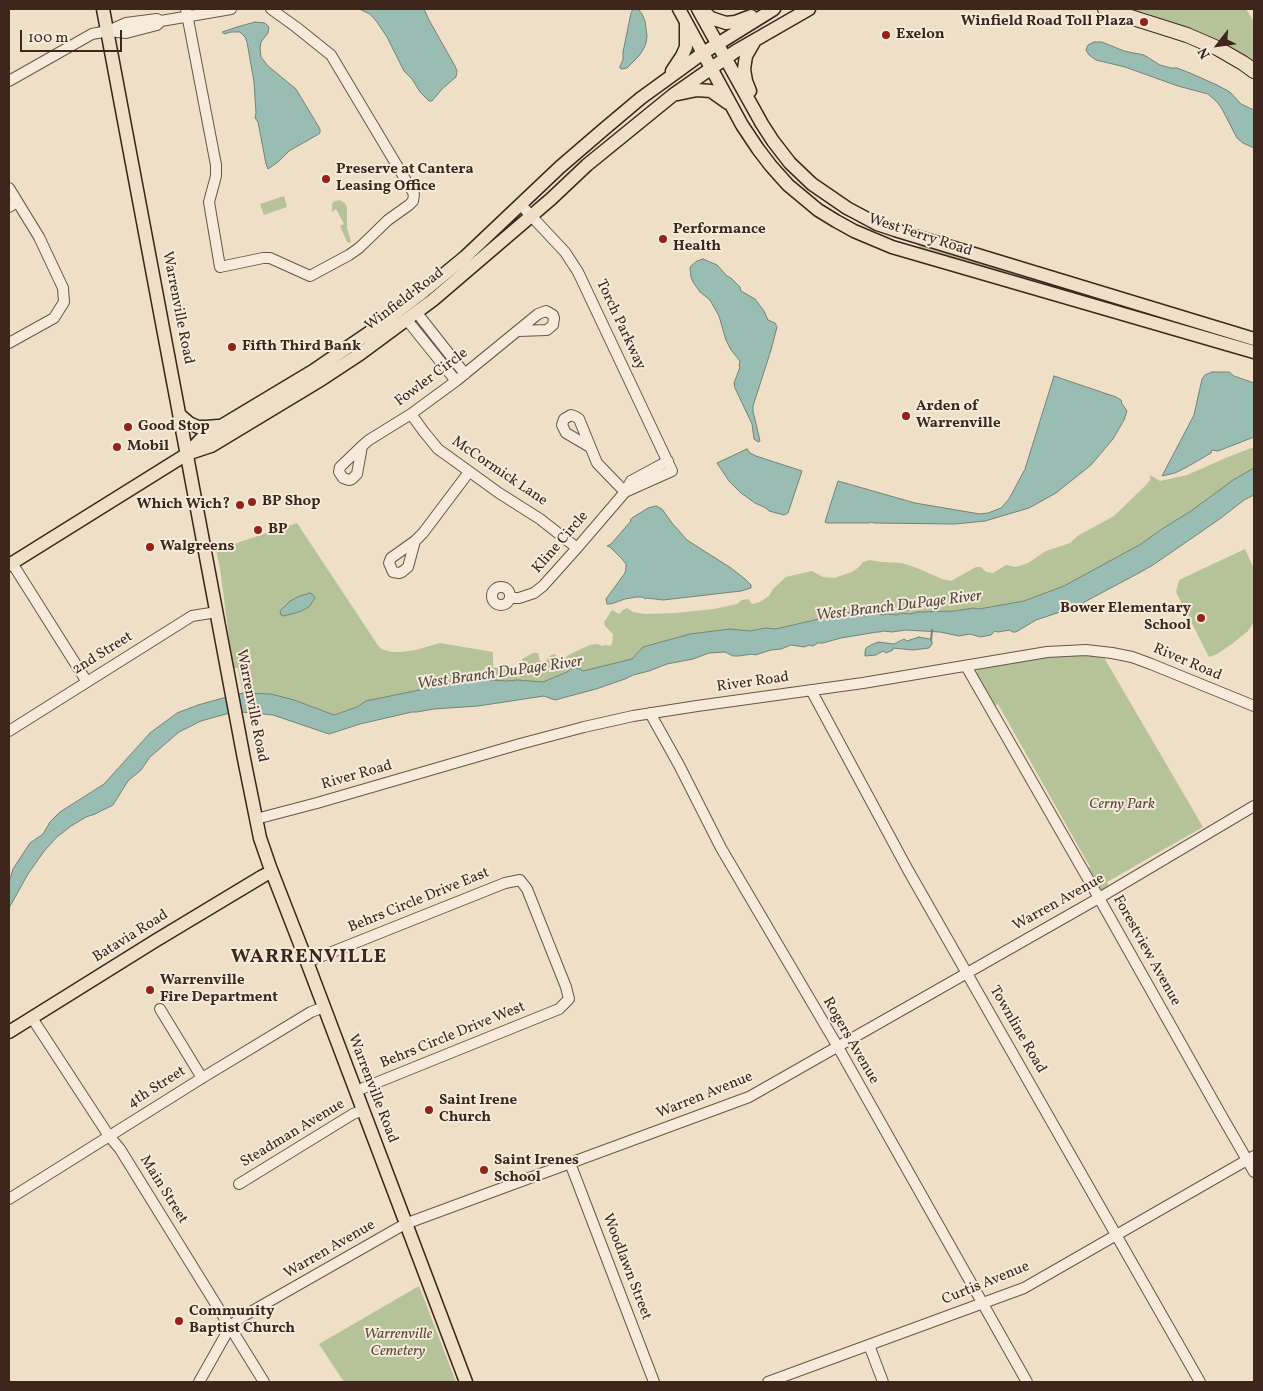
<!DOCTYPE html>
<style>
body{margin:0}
#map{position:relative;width:1263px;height:1391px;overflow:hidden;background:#efdfc7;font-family:Vollkorn,serif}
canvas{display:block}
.frame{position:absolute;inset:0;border:10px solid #3f261d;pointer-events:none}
.north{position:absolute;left:1193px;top:20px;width:50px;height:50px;-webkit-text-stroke:4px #f5eadb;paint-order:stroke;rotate:240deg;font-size:14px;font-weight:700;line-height:20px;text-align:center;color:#3f261d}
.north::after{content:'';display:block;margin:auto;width:18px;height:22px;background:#3f261d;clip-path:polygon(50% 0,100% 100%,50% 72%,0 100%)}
.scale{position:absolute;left:20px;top:30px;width:102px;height:22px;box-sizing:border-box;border:2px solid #3f261d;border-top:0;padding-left:6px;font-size:15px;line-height:18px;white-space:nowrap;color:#3f261d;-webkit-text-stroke:4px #f5eadb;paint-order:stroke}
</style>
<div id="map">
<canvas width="1263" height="1391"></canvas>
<div class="frame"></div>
<div class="north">N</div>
<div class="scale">100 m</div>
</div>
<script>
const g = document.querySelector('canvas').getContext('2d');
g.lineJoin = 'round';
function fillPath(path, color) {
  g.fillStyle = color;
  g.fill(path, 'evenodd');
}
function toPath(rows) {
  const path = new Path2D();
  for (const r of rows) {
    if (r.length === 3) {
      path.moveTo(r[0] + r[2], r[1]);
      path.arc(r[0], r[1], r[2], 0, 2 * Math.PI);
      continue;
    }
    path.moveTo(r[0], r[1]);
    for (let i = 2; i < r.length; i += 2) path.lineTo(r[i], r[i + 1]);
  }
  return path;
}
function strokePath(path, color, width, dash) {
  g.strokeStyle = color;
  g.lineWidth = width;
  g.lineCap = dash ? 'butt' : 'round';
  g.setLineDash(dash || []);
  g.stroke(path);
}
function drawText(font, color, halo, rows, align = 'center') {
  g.font = font + ' Vollkorn,serif';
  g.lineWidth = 4;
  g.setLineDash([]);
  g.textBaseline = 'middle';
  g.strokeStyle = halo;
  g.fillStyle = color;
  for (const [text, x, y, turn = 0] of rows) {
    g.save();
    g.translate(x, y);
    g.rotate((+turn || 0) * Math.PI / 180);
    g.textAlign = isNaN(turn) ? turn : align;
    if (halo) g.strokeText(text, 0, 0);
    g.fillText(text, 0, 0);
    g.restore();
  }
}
fillPath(toPath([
 [1127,9,1246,9,1254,22,1254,64,1151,17,1151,15,1142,12,1141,14],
 [284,196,287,207,264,215,260,204],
 [339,200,345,203,347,207,347,228,351,242,350,243,347,242,340,226,344,224,336,209,332,212,332,205,333,202],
 [914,240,1129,307,1017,279,923,251],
 [1254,447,1254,468,1233,480,1191,511,1162,529,1141,544,1095,570,1064,586,1024,601,995,607,992,606,979,609,973,608,955,611,918,612,910,614,901,613,897,615,887,614,883,615,872,613,870,615,863,616,861,615,841,613,776,629,765,628,750,631,730,629,690,634,643,647,632,659,583,671,573,667,567,672,543,682,517,680,507,681,477,679,463,680,442,683,424,689,366,701,357,707,333,715,294,700,271,694,243,693,238,668,233,668,220,568,216,550,297,523,377,644,381,649,392,652,401,652,416,650,440,643,493,652,493,668,500,667,510,670,515,674,523,673,525,670,522,663,522,659,533,653,538,653,540,661,544,663,551,655,554,654,558,657,558,662,561,663,564,661,566,657,570,654,590,645,598,644,602,646,606,645,610,646,612,644,613,634,605,626,604,622,612,610,619,614,623,610,627,608,633,612,645,614,676,613,714,609,737,604,742,600,748,599,752,604,760,602,769,596,773,589,786,577,812,571,823,577,834,578,852,572,859,567,863,562,870,560,881,562,902,563,917,568,942,579,951,581,976,567,981,567,986,572,993,573,1006,565,1016,567,1028,563,1046,551,1070,543,1079,535,1114,516,1146,485,1150,480,1150,475,1160,481,1187,475,1228,457],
 [1245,549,1254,569,1254,622,1248,631,1232,644,1217,654,1209,657,1176,592,1179,580],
 [1082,654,1103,656,1203,827,1107,882,1109,887,1102,890,1099,889,1086,869,1090,867,998,704,993,707,978,680,976,673,977,670,984,668,1057,655],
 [419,1286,456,1382,344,1382,319,1344]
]), '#b6c298');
const water = toPath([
 [359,9,424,9,429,20,455,66,457,71,456,77,442,89,432,101,429,101,420,92,412,79,404,71,387,37,377,22,370,14,359,9],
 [633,9,637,9,639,10,642,14,645,21,647,36,646,43,643,50,639,56,627,68,622,69,620,68,620,66,623,60,623,52,631,13,633,9],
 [255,22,265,23,269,27,268,33,261,42,260,48,261,57,268,66,296,89,320,129,320,133,317,135,289,151,278,162,268,169,266,164,258,122,255,118,256,113,254,82,247,42,245,37,240,32,231,32,224,34,222,32,237,27,255,22],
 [1094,42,1102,42,1124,51,1144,55,1160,65,1171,68,1177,68,1190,73,1217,85,1230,92,1241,104,1254,110,1254,148,1243,143,1237,138,1222,109,1218,103,1208,94,1178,86,1125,67,1096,60,1089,55,1086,50,1088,45,1094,42],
 [703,259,717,265,727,276,731,278,740,287,741,291,755,299,764,311,768,320,775,323,777,327,771,350,753,406,753,411,760,441,758,442,754,439,752,424,735,388,734,383,740,367,739,366,740,361,731,350,726,340,719,316,710,300,700,292,693,282,691,277,690,268,691,266,697,261,703,259],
 [1212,372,1229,372,1234,376,1254,383,1254,437,1218,451,1212,450,1211,453,1187,467,1175,473,1162,476,1194,415,1202,379,1205,375,1212,372],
 [1054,376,1116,397,1121,400,1122,404,1127,411,1124,420,1113,439,1091,465,1056,493,1029,508,985,521,955,524,874,523,871,522,869,523,827,523,825,522,838,481,915,503,980,514,988,513,1001,508,1009,499,1025,469,1054,376],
 [747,449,750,453,756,456,802,471,788,513,784,515,769,511,766,508,755,503,741,493,729,481,717,463,747,449],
 [1254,468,1254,495,1244,500,1221,518,1153,565,1137,574,1075,607,1036,620,1016,632,1012,632,1010,630,998,632,995,631,991,635,980,637,970,634,959,636,940,632,906,630,892,632,883,631,880,632,877,632,841,638,823,643,818,643,813,646,809,645,804,647,791,645,781,649,771,650,755,655,752,654,739,656,733,656,725,652,709,653,693,659,667,664,649,671,633,675,625,679,596,689,555,700,544,696,478,706,434,709,417,712,412,712,360,724,329,734,273,715,254,713,239,712,226,714,201,721,179,732,150,757,141,770,128,781,113,805,95,814,86,817,71,826,57,837,45,850,28,874,9,908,9,882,13,869,30,843,43,834,50,822,60,812,104,784,150,733,177,713,198,705,223,698,243,693,271,694,294,700,334,715,357,707,366,701,424,689,442,683,463,680,477,679,507,681,517,680,543,682,567,672,573,667,580,669,583,671,632,659,643,647,690,634,730,629,750,631,765,628,776,629,827,617,829,616,829,613,847,613,860,611,864,616,870,615,872,613,883,615,887,614,897,615,901,613,910,614,918,612,955,611,973,608,979,609,1024,601,1064,586,1141,544,1162,529,1191,511,1233,480,1254,468],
 [656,506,662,509,672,523,687,540,731,568,745,579,751,585,751,588,741,591,663,600,647,598,646,599,642,597,636,597,625,599,611,604,607,604,606,599,625,573,626,568,626,564,622,559,610,547,607,546,611,544,631,521,630,520,632,518,648,508,656,506],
 [310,593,313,595,315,598,309,607,299,612,283,616,281,615,280,611,290,601,300,596,310,593],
 [919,637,930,639,932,641,932,644,929,648,913,650,893,648,893,650,886,653,883,651,876,655,865,656,865,652,866,648,871,645,878,642,894,644,904,639,907,641,919,637]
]);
fillPath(water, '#9abdb3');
strokePath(water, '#768177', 1);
strokePath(toPath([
 [931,640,932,630]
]), '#768177', 2);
const minor = toPath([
 [186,9,216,165,216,176,209,202,220,267,263,258,270,258,310,276,349,255,359,248,388,220,409,205,413,201,414,194,331,55,296,27,271,9],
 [109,31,126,33,157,25,161,21],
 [9,81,92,34,108,31,126,23,157,19,161,21,231,9],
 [9,188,39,237,63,288,64,302,54,318,9,343],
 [521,205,565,252,578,272,672,471,625,492],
 [9,207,17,202],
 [417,313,465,374],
 [407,320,456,381],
 [411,414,424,432,438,449,499,493,540,519,577,548],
 [362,446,357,474,352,479,349,480,343,478,339,472,340,467,362,446,369,440,411,414,456,381,538,314,546,311,553,315,554,318,553,325,547,330,518,331],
 [590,447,566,433,562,425,564,419,571,415,576,417,579,419,597,463,625,492],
 [415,541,408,567,402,572,399,573,393,572,389,563,391,558,415,541,423,533,469,472],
 [12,563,87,682],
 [501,596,9],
 [511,598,519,598,534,593,543,586,577,548,625,492,631,481,668,461],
 [966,666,1099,898,1220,1113,1254,1172],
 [811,690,908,870,1200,1382],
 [650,713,679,765,721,848,838,1047,1027,1382],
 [9,731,192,616,217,612],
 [256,819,317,803,520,744,584,727,633,716,697,706,863,683,1047,652,1086,650,1112,653,1132,657,1151,664,1254,706],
 [307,962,505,883,520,880,527,889,566,987,569,999,559,1009,356,1091],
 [160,1009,202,1078],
 [32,1018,109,1136,120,1149,264,1382],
 [570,1163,654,1382],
 [239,1184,353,1114,363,1110],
 [9,1199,202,1078,311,1012,324,1007],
 [869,1345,883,1382],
 [199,1382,230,1327,240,1318,405,1224,749,1097,1099,898,1254,806],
 [768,1382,1024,1288,1254,1156]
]);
const major = toPath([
 [103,9,244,759,260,838,270,867,307,962,466,1382],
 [679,9,742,125,758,149,771,166,788,185,818,210,836,221,854,231,892,247,1254,352],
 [698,9,762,124,773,141,790,163,812,184,847,208,877,224,895,230,1254,339],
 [702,10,711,18,726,23,735,22,751,16],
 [672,71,682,56,686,47,686,23],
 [750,91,746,81,744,69,746,56,754,42],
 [678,94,697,90,711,91,728,103],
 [181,416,189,423,198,427,206,427,218,426],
 [187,454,203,437,313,371,373,330,419,295,465,257,560,167,603,130,641,98,703,53,774,9],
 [9,565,187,454,211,446,322,379,360,354,433,300,551,199,587,165,673,95,736,51,809,9],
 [9,1032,155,941,263,876,271,872]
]);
const highway = toPath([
 [1105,9,1187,35,1217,48,1243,63,1254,71]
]);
strokePath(minor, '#6b5448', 12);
strokePath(major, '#3f261d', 15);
strokePath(highway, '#3f261d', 16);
strokePath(minor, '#f5eadb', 10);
strokePath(major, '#efdfc7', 12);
strokePath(highway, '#efdfc7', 14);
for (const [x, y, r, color] of [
 [1144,22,5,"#8f2418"],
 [886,35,5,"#8f2418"],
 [326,179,5,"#8f2418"],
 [663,239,5,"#8f2418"],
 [232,347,5,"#8f2418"],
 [906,416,5,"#8f2418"],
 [128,427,5,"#8f2418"],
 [117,447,5,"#8f2418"],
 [252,502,5,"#8f2418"],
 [240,505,5,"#8f2418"],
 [258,530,5,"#8f2418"],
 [150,547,5,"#8f2418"],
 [1201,618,5,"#8f2418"],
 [150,990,5,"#8f2418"],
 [429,1110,5,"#8f2418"],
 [484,1170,5,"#8f2418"],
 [179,1321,5,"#8f2418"]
]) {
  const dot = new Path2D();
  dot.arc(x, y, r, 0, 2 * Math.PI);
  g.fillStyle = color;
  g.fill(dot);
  strokePath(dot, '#f5eadb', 2);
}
drawText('bold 15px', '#3f261d', '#f5eadb', [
 ["Winfield Road Toll Plaza",1134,22,"right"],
 ["Exelon",896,35],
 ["Preserve at Cantera",336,170],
 ["Leasing Office",336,187],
 ["Performance",673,230],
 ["Health",673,247],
 ["Fifth Third Bank",242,347],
 ["Arden of",916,407],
 ["Warrenville",916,424],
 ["Good Stop",138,427],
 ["Mobil",127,447],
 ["BP Shop",262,502],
 ["Which Wich?",230,505,"right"],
 ["BP",268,530],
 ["Walgreens",160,547],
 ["Bower Elementary",1191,609,"right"],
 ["School",1191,626,"right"],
 ["Warrenville",160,981],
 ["Fire Department",160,998],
 ["Saint Irene",439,1101],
 ["Church",439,1118],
 ["Saint Irenes",494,1161],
 ["School",494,1178],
 ["Community",189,1312],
 ["Baptist Church",189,1329]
], 'left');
drawText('15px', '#3f261d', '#f5eadb', [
 ["West Ferry Road",920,236,18],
 ["Winfield Road",405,300,-37],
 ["Warrenville Road",177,308,79],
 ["Torch Parkway",620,325,65],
 ["Fowler Circle",432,378,-37],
 ["McCormick Lane",499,472,34],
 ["Kline Circle",561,543,-49],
 ["2nd Street",103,654,-32],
 ["River Road",1187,663,23],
 ["River Road",753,683,-8],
 ["Warrenville Road",251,706,79],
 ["River Road",357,776,-16],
 ["Behrs Circle Drive East",419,901,-22],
 ["Warren Avenue",1059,903,-29],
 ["Batavia Road",131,937,-32],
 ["Forestview Avenue",1146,951,61],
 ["Townline Road",1017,1030,60],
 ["Behrs Circle Drive West",453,1036,-22],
 ["Rogers Avenue",850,1041,60],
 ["4th Street",157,1088,-32],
 ["Warrenville Road",372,1089,69],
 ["Warren Avenue",705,1096,-22],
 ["Steadman Avenue",293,1134,-31],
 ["Main Street",163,1190,58],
 ["Warren Avenue",330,1250,-30],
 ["Woodlawn Street",626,1267,69],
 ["Curtis Avenue",986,1284,-22]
]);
drawText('italic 15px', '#5d4d3c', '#f5eadb', [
 ["Cerny Park",1122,805],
 ["Warrenville",398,1335],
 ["Cemetery",398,1352]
]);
drawText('italic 16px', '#564c42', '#f5eadb', [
 ["West Branch DuPage River",899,607,-7],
 ["West Branch DuPage River",500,674,-8]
]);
g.letterSpacing = '1px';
drawText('bold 20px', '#3f261d', '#f5eadb', [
 ["WARRENVILLE",309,958]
]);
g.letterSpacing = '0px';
</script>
